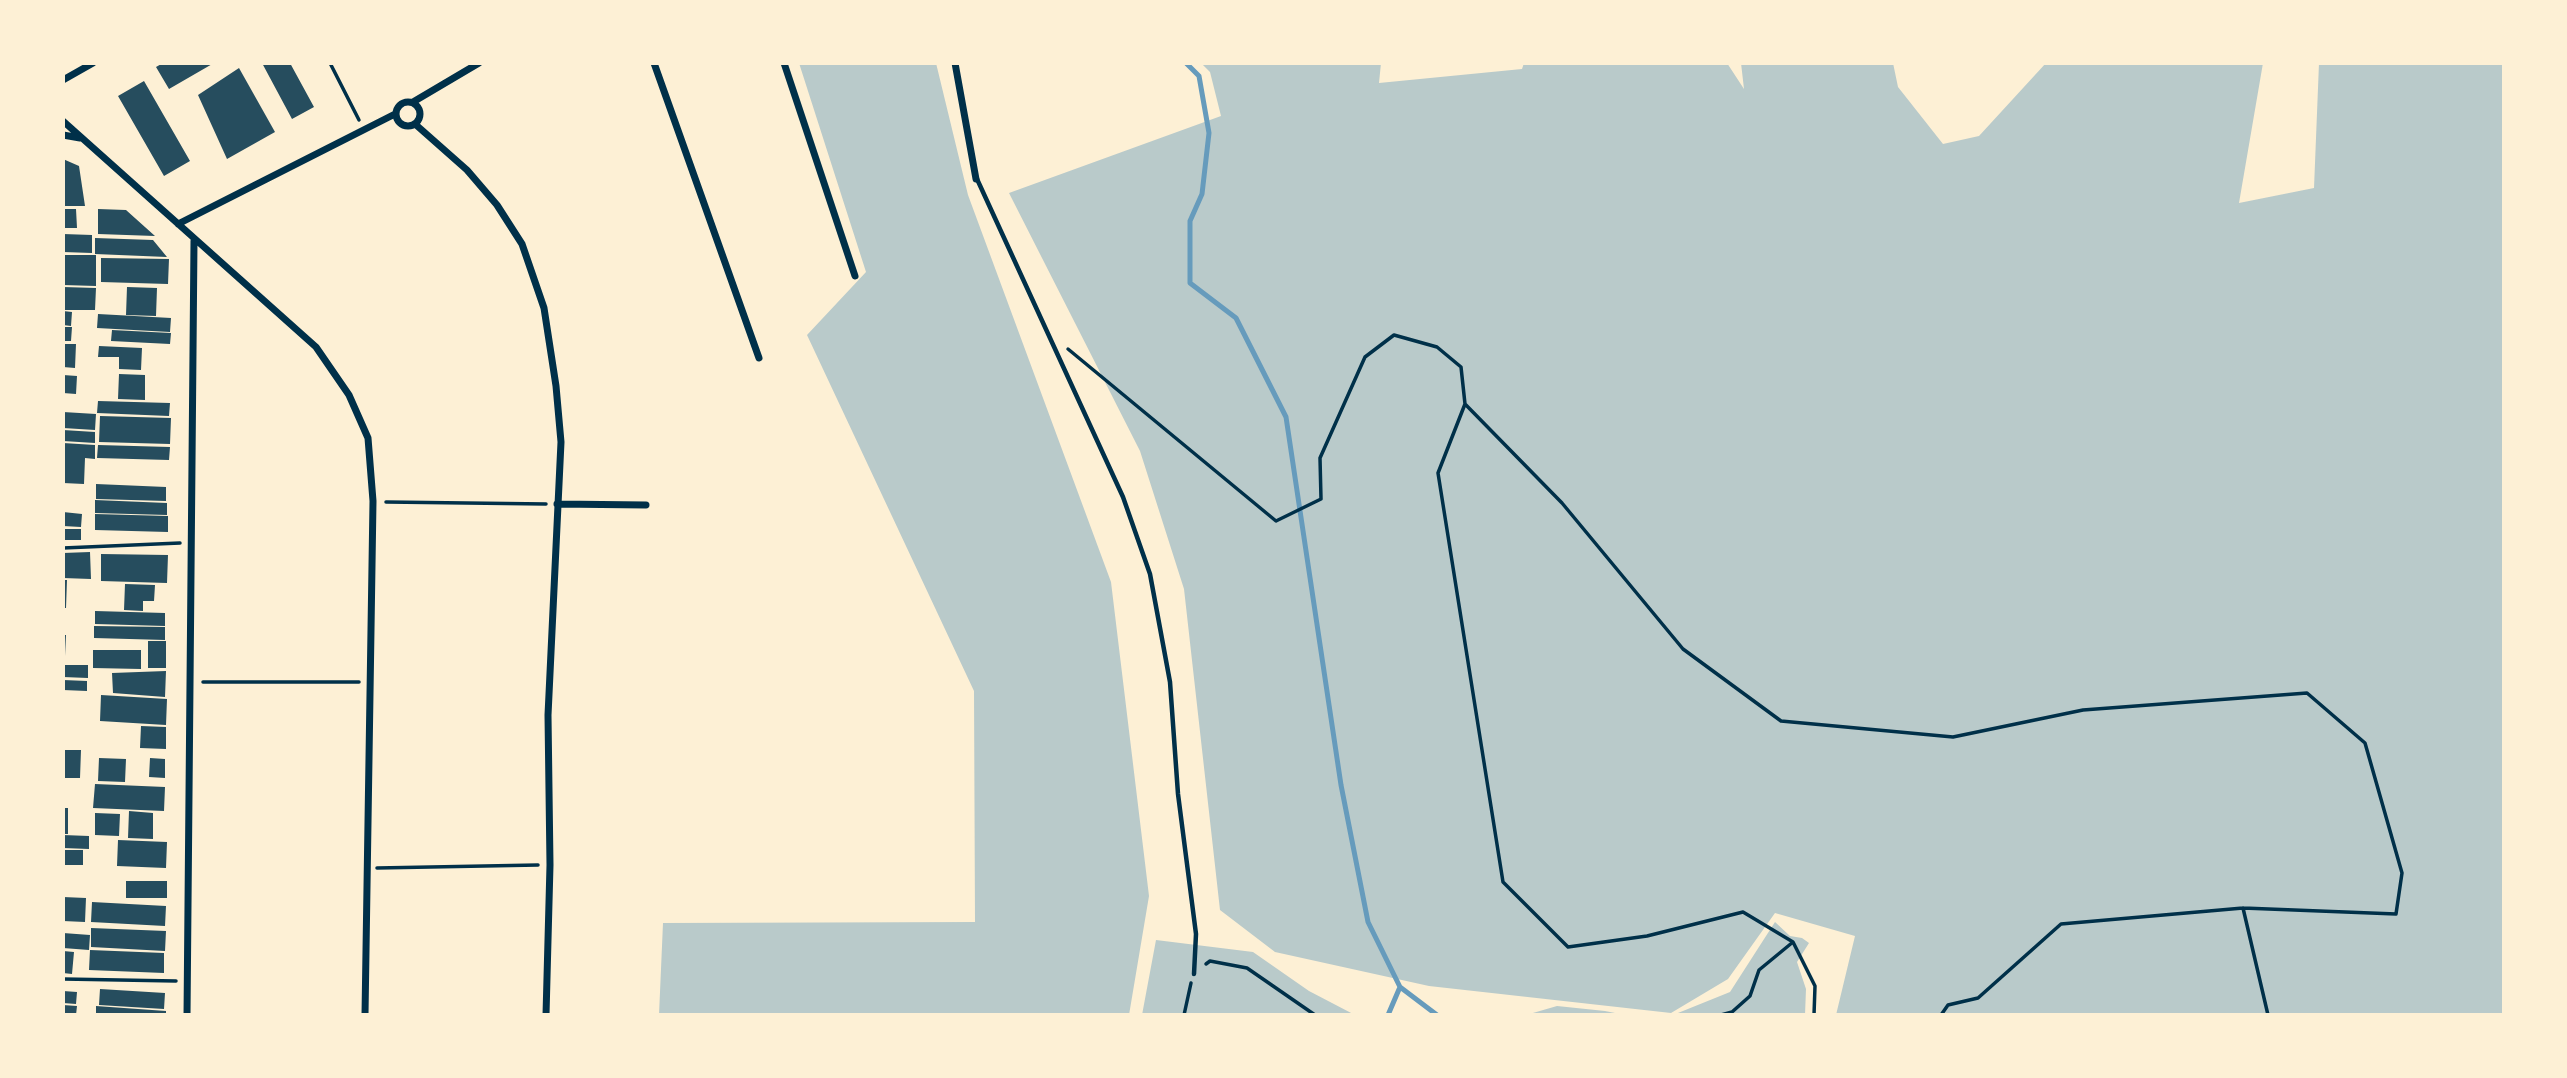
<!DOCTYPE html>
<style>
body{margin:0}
#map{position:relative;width:2567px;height:1078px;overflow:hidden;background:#fdf0d5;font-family:Inter,sans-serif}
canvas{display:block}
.frame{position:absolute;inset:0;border:65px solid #fdf0d5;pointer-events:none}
</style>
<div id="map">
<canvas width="2567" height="1078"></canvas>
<div class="frame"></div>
</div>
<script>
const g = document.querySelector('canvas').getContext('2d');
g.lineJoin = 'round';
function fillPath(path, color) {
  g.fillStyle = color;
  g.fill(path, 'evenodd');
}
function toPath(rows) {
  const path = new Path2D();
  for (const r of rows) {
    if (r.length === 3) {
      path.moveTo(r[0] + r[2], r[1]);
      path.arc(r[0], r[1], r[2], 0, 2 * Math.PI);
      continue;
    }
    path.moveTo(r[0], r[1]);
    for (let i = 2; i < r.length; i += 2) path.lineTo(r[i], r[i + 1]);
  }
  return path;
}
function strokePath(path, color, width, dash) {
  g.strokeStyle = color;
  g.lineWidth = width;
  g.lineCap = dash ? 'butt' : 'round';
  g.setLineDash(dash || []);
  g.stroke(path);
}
fillPath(toPath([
 [799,63,936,63,968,195,1111,582,1149,896,1129,1015,659,1015,663,923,975,922,974,691,807,335,866,272],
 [1201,63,1381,63,1379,83,1522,69,1524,63,1727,63,1744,89,1741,63,1893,63,1898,87,1943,144,1979,136,2046,63,2263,63,2239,203,2314,188,2319,63,2504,63,2504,1015,1836,1015,1855,936,1775,913,1728,979,1671,1013,1429,986,1275,952,1220,910,1184,589,1140,451,1009,193,1221,116,1210,72],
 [1775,922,1790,936,1802,938,1809,943,1797,962,1806,989,1805,1015,1673,1015,1730,992],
 [1156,940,1253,952,1309,991,1355,1015,1142,1015],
 [1557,1006,1605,1011,1625,1015,1526,1015]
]), '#b9caca');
strokePath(toPath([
 [1186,63,1199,76,1209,133,1202,194,1190,221,1190,283,1236,318,1286,417,1341,785,1368,922,1400,987,1437,1015],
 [1388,1015,1400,987]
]), '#669bbc', 5);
fillPath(toPath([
 [163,63,214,63,169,89,156,67],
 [262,63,290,63,314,107,292,119],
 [239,68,275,132,227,159,198,95],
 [144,81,190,161,164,176,118,96],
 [63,159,79,166,85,206,63,206],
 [63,209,76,209,77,228,63,228],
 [98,209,126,210,155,236,98,234],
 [63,234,92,235,92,253,63,252],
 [95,238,153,240,167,257,95,254],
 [63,255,96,255,96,286,63,285],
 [101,258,169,259,168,284,101,282],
 [63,287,96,288,95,310,63,310],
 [127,287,157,288,156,316,126,315],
 [63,311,72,312,71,326,63,325],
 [98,314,171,318,170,332,97,328],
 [63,327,72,327,71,341,63,341],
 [112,330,171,333,170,344,111,341],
 [63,344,76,344,75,368,63,367],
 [99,346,142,348,141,370,119,369,119,357,98,357],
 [119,374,145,375,145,400,118,399],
 [63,375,77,376,76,394,63,393],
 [98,401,170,403,169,416,97,413],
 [63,412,96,414,95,430,63,428],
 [100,416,171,418,170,444,99,442],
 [63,430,95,432,95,443,63,441],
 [63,443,95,445,95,459,85,458,84,484,63,483],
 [98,445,170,447,169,460,97,458],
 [96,484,166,487,166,501,96,499],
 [95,500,167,503,167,515,95,513],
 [63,512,82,514,81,527,63,526],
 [95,514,168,516,168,532,95,530],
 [63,529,81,529,81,540,63,540],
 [90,552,91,579,63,578,63,553],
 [101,554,168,555,167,583,101,581],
 [63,580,67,580,66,608,63,608],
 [125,584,155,585,154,601,143,601,143,611,124,610],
 [95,611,165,613,165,626,95,624],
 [94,626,165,627,165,640,94,638],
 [63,635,66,635,65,656,63,656],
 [148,641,166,641,166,668,148,668],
 [93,650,141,650,141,669,93,668],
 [63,665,88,665,88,678,63,677],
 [166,671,165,697,113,693,112,673],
 [63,680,87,681,87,691,63,690],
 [101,695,167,699,166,725,100,721],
 [141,726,166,727,166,749,140,748],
 [63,750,81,750,80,778,63,778],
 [99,758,126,759,125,782,98,781],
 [150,758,165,759,165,778,149,777],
 [95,784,165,787,164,811,93,808],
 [63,808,68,808,68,834,63,834],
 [129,811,153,813,153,839,128,838],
 [95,813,120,814,119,836,95,835],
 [63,835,89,836,89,849,63,848],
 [118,840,167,842,166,868,117,866],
 [63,850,83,850,83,865,63,865],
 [126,881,167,881,167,898,126,898],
 [63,897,86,898,85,922,63,921],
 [92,902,166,906,165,926,91,922],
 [91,928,166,931,165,951,91,947],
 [63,933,90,935,89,950,63,948],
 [90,950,164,953,164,973,89,970],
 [63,951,74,952,72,974,63,973],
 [100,989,165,993,164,1009,99,1005],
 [63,991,77,992,76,1004,63,1003],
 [63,1005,77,1006,76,1015,63,1015],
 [96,1006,166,1011,166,1015,96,1015]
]), '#264d5e');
strokePath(toPath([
 [330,63,359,120],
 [1068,349,1276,521,1321,499,1320,458,1365,357,1394,335,1437,347,1461,367,1465,404,1438,473,1503,882,1568,947,1647,936,1743,912,1793,942],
 [1465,404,1562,503,1683,649,1781,721,1953,737,2083,710,2307,693,2365,743,2402,873,2396,914,2243,908,2061,924,1978,998,1948,1005,1941,1015],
 [386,502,546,504],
 [63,548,180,543],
 [203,682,359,682],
 [377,868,538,865],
 [2243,908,2268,1015],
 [1206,964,1210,961,1247,968,1315,1015],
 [63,979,176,981],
 [1184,1015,1191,983],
 [1721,1015,1732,1012,1750,996,1759,970,1793,942,1815,986,1814,1015]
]), '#003049', 3.5);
strokePath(toPath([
 [977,179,1123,497,1150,574,1170,682,1178,794,1196,934,1194,974]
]), '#003049', 4.5);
strokePath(toPath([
 [654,63,759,358],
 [784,63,855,276],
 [955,63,976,179],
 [63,80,93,63],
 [408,114,12],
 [413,102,479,63],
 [63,121,316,347,349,395,368,438,373,501,365,1015],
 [415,124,467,170,497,205,522,244,544,308,556,386,561,442,548,715,550,865,546,1015],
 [63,135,80,138],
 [178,224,395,114],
 [557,504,646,505],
 [187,1015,194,241]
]), '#003049', 7);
</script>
